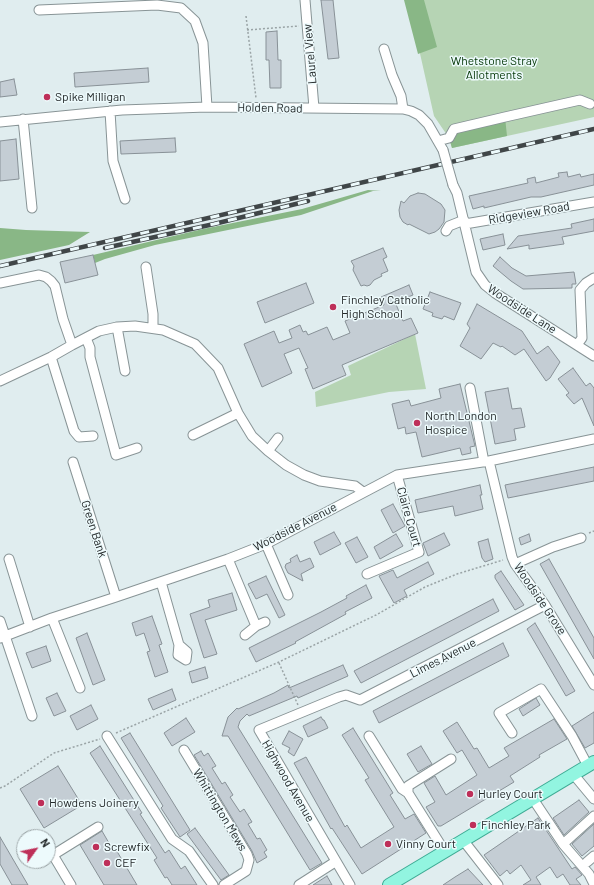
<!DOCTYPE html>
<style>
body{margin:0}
#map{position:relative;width:594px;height:885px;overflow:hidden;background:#e0edef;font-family:Barlow,sans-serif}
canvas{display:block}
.north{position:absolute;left:16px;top:829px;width:40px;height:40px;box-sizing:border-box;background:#edfafc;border:1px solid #9da6a8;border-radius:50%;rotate:57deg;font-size:11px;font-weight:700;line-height:16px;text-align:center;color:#24292a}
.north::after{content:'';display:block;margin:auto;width:14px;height:18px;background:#be2f59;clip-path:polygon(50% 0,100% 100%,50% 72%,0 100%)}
</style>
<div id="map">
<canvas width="594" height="885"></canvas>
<div class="north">N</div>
</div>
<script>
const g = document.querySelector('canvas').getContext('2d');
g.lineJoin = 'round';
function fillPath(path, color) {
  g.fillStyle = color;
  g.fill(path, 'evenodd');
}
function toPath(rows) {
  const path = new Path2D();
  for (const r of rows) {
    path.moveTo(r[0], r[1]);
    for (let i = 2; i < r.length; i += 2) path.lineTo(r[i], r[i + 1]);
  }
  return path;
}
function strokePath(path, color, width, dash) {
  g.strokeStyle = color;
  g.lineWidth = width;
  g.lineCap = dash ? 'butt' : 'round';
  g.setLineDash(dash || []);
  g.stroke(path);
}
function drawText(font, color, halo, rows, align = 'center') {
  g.font = font + ' Barlow,sans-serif';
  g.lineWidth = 3;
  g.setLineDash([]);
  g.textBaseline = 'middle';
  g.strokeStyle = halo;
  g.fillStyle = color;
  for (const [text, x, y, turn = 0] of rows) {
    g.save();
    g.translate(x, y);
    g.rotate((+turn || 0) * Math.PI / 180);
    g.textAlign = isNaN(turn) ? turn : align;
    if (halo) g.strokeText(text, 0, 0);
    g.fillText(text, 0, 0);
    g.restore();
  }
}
fillPath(toPath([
 [408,0,594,0,594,117,452,148,449,138,434,116],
 [415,334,426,389,389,392,316,407,315,392,351,375,348,366]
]), '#b6d4b4');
fillPath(toPath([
 [404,0,424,0,437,47,418,54],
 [505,117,507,136,452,148,449,138,454,129],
 [368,190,381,191,373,191,301,215,155,245,105,259,95,263,93,255,203,229,302,209],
 [0,228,26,230,90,232,69,245,0,260]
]), '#89b786');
const building = toPath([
 [321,0,333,0,339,58,328,59,321,0],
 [277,31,278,60,281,60,281,88,270,88,269,60,266,60,266,32,277,31],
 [148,68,149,82,75,87,74,73,148,68],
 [14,79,17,95,0,97,0,82,14,79],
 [175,138,176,152,121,154,120,141,175,138],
 [16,139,19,179,0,181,0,141,16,139],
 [567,172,568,177,580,174,581,177,594,174,594,185,541,197,531,197,484,208,484,206,473,209,469,196,528,183,527,179,535,177,536,183,559,177,558,173,567,172],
 [418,193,425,194,441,204,445,210,444,222,439,229,435,232,429,234,409,224,408,225,403,222,400,217,399,210,401,201,404,203,410,196,418,193],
 [594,219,594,231,562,237,564,244,529,249,529,245,507,249,518,236,572,228,571,224,594,219],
 [503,234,505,245,483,250,480,239,503,234],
 [383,248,387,257,383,259,388,271,381,274,382,276,374,280,370,285,367,286,364,285,361,286,353,270,354,266,351,261,383,248],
 [93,255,98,275,65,283,60,262,93,255],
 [500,257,512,268,526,276,574,272,576,284,572,284,572,288,523,289,511,281,493,266,500,257],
 [306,283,314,303,265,323,257,302,306,283],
 [409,285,413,295,395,302,403,321,411,318,418,333,342,365,346,375,313,389,305,369,308,368,299,348,284,354,292,373,262,387,244,344,274,331,279,343,292,338,289,330,300,325,303,332,306,331,308,335,327,327,333,340,350,333,345,321,384,305,381,297,409,285],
 [430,292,461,303,454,320,444,316,442,319,432,316,433,313,423,309,430,292],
 [477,304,522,331,537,354,548,346,560,362,550,378,546,381,524,349,515,355,502,346,501,347,493,343,481,359,460,346,470,328,467,324,477,304],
 [573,368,586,386,590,383,594,388,594,426,582,398,574,404,566,395,569,393,558,379,573,368],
 [460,384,475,446,470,447,471,453,462,455,460,448,422,457,416,432,406,434,405,427,398,429,392,404,409,400,411,406,441,398,439,389,460,384],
 [508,388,512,409,521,408,525,427,514,429,516,440,495,444,485,392,508,388],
 [594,467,594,481,508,498,505,485,594,467],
 [480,485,482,495,480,495,483,509,455,516,453,506,418,513,415,500,480,485],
 [393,504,405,526,393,533,381,510,393,504],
 [334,532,341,544,320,555,314,542,334,532],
 [444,533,450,545,428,556,423,543,444,533],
 [396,534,403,546,380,559,374,547,396,534],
 [529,534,531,541,521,545,519,538,529,534],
 [357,537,368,557,356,563,345,543,357,537],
 [488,539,493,559,485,562,482,558,478,542,488,539],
 [297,555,300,562,310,558,314,567,301,574,303,581,288,573,285,567,286,564,291,562,290,559,297,555],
 [549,559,594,638,594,659,540,564,549,559],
 [428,562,434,574,404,590,407,596,394,603,379,576,393,570,397,578,428,562],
 [501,571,524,605,515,610,495,578,495,575,501,571],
 [266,576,285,615,279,618,267,594,256,599,248,584,266,576],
 [366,585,372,598,345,612,346,614,295,642,296,643,256,662,249,648,321,612,347,598,346,596,366,585],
 [232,593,237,610,205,620,217,654,204,658,190,614,210,607,208,600,232,593],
 [493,599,499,611,361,683,354,671,493,599],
 [152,616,162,644,159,645,168,672,155,677,147,652,150,651,144,633,136,636,132,623,152,616],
 [535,623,575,691,566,696,527,629,535,623],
 [87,633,105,680,93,685,76,638,87,633],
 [503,643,509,656,379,723,373,711,503,643],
 [46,646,51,661,32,668,26,653,46,646],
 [343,665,348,676,298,698,297,696,249,716,247,714,240,721,238,727,322,863,310,870,228,736,222,736,228,717,237,708,238,709,274,693,288,685,289,688,343,665],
 [205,667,208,678,192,683,189,672,205,667],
 [172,689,176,700,153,710,148,699,172,689],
 [57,693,66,711,54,716,46,698,57,693],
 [536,698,540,705,523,716,519,709,536,698],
 [91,705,98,719,77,730,70,716,91,705],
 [594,712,594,743,585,748,572,726,594,712],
 [321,717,323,720,324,720,328,728,308,737,303,726,321,717],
 [186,718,195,732,172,746,164,733,186,718],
 [554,719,567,739,539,755,540,757,510,776,514,782,441,826,438,826,426,807,435,802,424,783,435,776,446,795,477,775,462,750,457,753,443,731,457,722,474,749,477,748,489,768,509,756,504,748,554,719],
 [353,728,393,793,390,795,405,819,414,814,426,833,362,874,332,828,331,829,294,763,306,757,345,827,347,825,361,848,394,827,365,780,369,778,342,735,353,728],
 [289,731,303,739,294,756,288,752,290,748,282,744,289,731],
 [130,733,190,830,180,837,161,808,163,806,121,738,130,733],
 [100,746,142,813,140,814,165,853,169,850,181,869,185,866,197,885,172,885,167,877,165,878,154,860,157,858,90,753,100,746],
 [421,746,432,764,418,772,407,754,421,746],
 [201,751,204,756,208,753,216,766,212,768,222,784,225,782,233,795,230,797,240,812,244,809,252,822,248,824,257,839,260,838,267,850,264,852,267,857,257,863,252,851,194,755,201,751],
 [58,766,82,805,44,828,20,789,58,766],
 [579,800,589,812,564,835,553,818,579,800],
 [538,818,572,869,575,867,582,875,576,879,581,885,570,885,563,874,557,878,550,867,536,877,541,885,523,885,531,880,521,865,510,874,507,870,500,876,484,855,538,818],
 [594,824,594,846,582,856,572,844,594,824],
 [195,828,229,875,221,880,187,834,195,828],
 [102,831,113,850,115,848,137,885,104,885,80,845,102,831],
 [0,837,28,885,12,885,0,864,0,837],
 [468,869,483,885,443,885,455,877,468,869],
 [327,876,332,885,313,885,327,876]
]);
fillPath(building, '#c4cdd4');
strokePath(building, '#889197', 1);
const minor = toPath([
 [305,0,314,108],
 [39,10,157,5,181,8,195,21,203,43,207,107],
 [384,49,392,75,401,96,403,109],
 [110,111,113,161,125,199],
 [23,119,32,208],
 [0,122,122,110,207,107,403,109,411,111,419,115,428,124,443,150],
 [438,141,449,138,454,129,505,117,580,100,590,104],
 [453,185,457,193,476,272,485,285,495,293,594,356],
 [465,224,594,202],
 [446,231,449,226,464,220],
 [146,267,153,314,153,328],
 [0,283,39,275,46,277,51,281,55,286,63,319,72,345],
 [117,327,125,371],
 [86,338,90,348,90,357,116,455,137,448],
 [577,345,582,338,580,290,586,283,594,278],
 [51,357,74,431,79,437,93,436],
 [0,381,51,357,72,345,99,331,117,327,135,326,163,330,195,344,218,368,238,413,252,436,268,451,286,465,304,475,320,481,355,486,363,492],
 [470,388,484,462],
 [193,435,238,413],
 [268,451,278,438],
 [489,461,512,557,515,564,545,605,594,685],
 [73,462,116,597],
 [266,544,288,595],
 [9,559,30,627],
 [228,559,256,626],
 [515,564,553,547,581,538],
 [367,574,419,552,397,475],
 [161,582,179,645,187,652,186,660,178,655,179,645],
 [52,618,80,688],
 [0,621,32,716],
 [245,635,256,626,265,622],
 [0,638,52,618,116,597,228,559,266,544,397,475,489,461,594,439],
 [512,733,499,713,541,689,572,736,588,766],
 [107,736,172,839,189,851,213,885],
 [369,736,402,789,408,793,445,852],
 [184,750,247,854,249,860,246,871,224,885],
 [574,775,594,799],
 [408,793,408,786,451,759],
 [533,799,563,844,589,874,594,884],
 [463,840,498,885],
 [563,844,594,816],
 [587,862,594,856],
 [71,885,53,855,98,827],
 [299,885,335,862],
 [350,885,259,730,339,697,346,695,360,700,545,605]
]);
const major = toPath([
 [389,885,594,762]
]);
strokePath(minor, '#889496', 11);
strokePath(major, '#3daa93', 14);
strokePath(toPath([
 [246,16,256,98],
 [247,30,299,26],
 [589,533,594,531],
 [279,663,298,705],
 [116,733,279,662,376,615,425,587,457,574,503,560],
 [0,788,5,786,54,753,100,739]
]), '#9aa4a6', 1.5, [2, 2]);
strokePath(minor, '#fff', 9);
strokePath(major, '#92f5e0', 12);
const rail = toPath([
 [105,248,214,224,308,201],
 [0,266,594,129]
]);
strokePath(rail, '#404648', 4.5);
strokePath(rail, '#edfafc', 3, [9]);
const minorBridge = toPath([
 [443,150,453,185]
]);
strokePath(minorBridge, '#889496', 11, []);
strokePath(minorBridge, '#fff', 9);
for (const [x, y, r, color] of [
 [47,97,4,"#be2f59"],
 [333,307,4,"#be2f59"],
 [417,423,4,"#be2f59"],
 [470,794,4,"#be2f59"],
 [41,803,4,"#be2f59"],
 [473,825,4,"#be2f59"],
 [388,844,4,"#be2f59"],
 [96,847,4,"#be2f59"],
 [107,863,4,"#be2f59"]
]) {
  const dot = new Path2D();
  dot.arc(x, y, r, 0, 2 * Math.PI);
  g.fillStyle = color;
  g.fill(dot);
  strokePath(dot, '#edfafc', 1.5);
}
drawText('12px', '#24292a', '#edfafc', [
 ["Laurel View",310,54,-95],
 ["Holden Road",270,108,1],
 ["Ridgeview Road",529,213,-10],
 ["Woodside Lane",522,309,33],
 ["Claire Court",409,517,74],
 ["Woodside Avenue",295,527,-27],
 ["Green Bank",94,529,72],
 ["Woodside Grove",540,599,56],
 ["Limes Avenue",443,658,-27],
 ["Highwood Avenue",288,781,60],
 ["Whittington Mews",220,810,59]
]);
drawText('12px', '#013403', '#edfafc', [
 ["Whetstone Stray",494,61],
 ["Allotments",494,75]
]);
drawText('12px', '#24292a', '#edfafc', [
 ["Spike Milligan",55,97],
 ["Finchley Catholic",341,300],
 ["High School",341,314],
 ["North London",425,416],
 ["Hospice",425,430],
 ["Hurley Court",478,794],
 ["Howdens Joinery",49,803],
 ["Finchley Park",481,825],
 ["Vinny Court",396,844],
 ["Screwfix",104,847],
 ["CEF",115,863]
], 'left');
</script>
